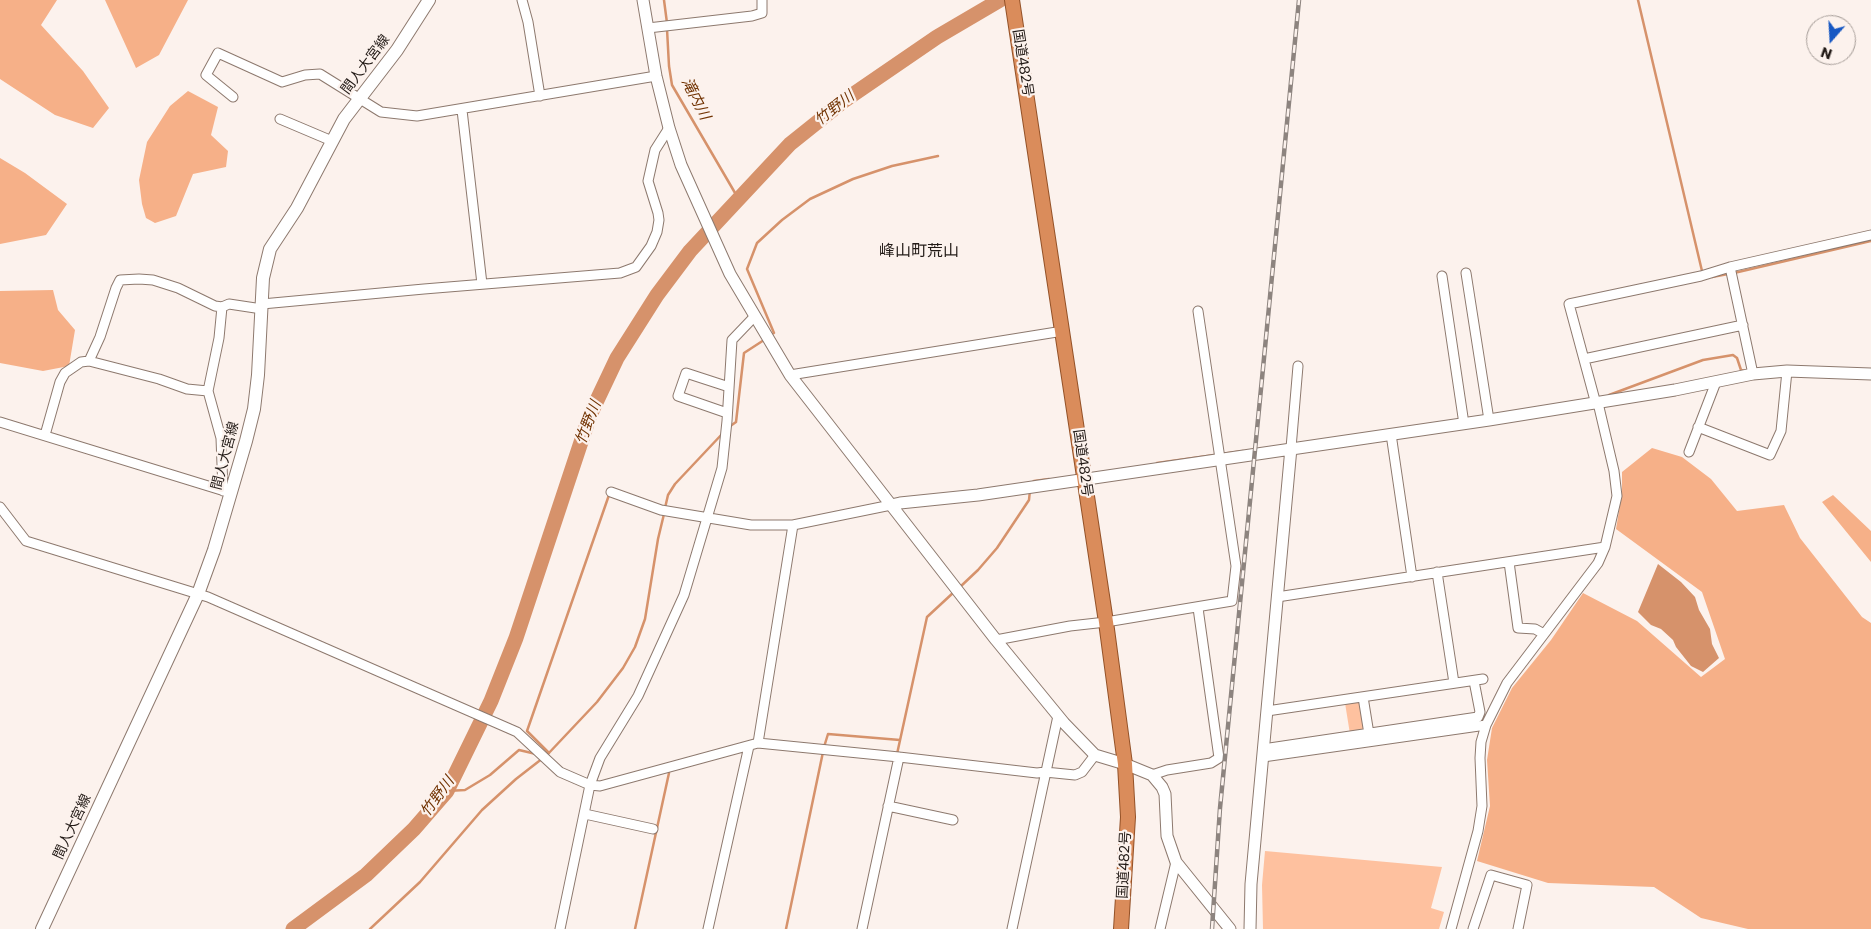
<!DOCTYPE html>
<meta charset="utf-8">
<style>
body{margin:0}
#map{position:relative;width:1871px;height:929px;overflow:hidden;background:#fcf2ed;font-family:Poppins,sans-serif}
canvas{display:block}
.north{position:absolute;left:1806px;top:15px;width:50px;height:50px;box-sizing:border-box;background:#fcf2ed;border:1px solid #a59c97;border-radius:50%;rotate:199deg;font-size:14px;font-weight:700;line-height:20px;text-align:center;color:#221a16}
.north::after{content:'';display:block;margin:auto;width:18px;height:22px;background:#1758c3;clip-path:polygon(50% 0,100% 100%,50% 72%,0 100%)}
</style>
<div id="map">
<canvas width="1871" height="929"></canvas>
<div class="north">N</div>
</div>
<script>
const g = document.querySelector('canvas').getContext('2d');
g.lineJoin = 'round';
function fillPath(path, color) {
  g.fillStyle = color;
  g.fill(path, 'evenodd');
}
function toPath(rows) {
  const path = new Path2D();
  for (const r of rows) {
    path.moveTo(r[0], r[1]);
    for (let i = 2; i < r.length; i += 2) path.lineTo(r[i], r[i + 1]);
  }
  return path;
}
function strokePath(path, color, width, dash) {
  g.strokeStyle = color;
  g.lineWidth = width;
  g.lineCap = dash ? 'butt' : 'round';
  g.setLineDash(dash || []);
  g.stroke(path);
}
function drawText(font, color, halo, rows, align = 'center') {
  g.font = font + ' Poppins,"Noto Sans JP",sans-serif';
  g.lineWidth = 4.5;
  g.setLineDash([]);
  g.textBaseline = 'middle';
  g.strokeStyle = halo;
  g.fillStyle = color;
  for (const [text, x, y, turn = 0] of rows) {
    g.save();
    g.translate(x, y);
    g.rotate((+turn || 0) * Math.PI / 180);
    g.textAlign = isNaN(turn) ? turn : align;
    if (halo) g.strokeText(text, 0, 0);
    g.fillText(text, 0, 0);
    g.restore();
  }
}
fillPath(toPath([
 [1360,700,1366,731,1350,734,1345,703],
 [1265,851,1442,867,1431,908,1444,912,1439,929,1263,929,1262,885]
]), '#fec19f');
fillPath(toPath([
 [0,0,57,0,41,25,83,71,109,108,93,128,55,115,0,79],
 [105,0,188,0,159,55,136,68],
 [188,91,218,107,211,135,228,151,226,167,193,174,176,216,155,223,146,218,142,204,139,180,147,142,170,106],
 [0,158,25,173,67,204,46,235,0,244],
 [53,290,58,310,75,330,69,366,43,371,0,363,0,291],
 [1652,448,1682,457,1711,479,1737,511,1784,505,1800,538,1862,617,1871,623,1871,929,1748,929,1701,918,1654,887,1548,883,1477,861,1490,806,1487,760,1492,728,1512,688,1551,640,1583,593,1637,621,1701,677,1725,659,1702,592,1616,529,1622,493,1622,472],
 [1833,495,1871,531,1871,562,1822,502]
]), '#f6b088');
fillPath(toPath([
 [1658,564,1681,582,1695,597,1699,610,1710,629,1712,644,1719,658,1703,672,1691,666,1676,647,1673,640,1661,629,1651,625,1638,612]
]), '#d6926b');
strokePath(toPath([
 [664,0,667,23],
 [1638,0,1702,271,1705,273],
 [667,29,669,66,672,85,738,198],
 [1734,273,1871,241],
 [1710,276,1712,277,1728,274],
 [770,335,774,333,747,269,757,243,782,220,810,199,853,179,892,166,938,156],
 [1609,395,1703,360,1733,355,1737,358,1741,370,1745,371],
 [729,427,736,422,744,353,764,340],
 [1157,463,1243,451],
 [1033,482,1034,481,1049,479],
 [665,508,668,495,675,484,723,433],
 [960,587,978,570,997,548,1029,500,1030,490],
 [824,747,828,734,900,740],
 [549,753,527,731,609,495],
 [897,754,927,617,954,592],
 [547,755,597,702,623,668,635,647,645,619,658,539,664,514],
 [447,791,465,790,490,775,519,750,536,754],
 [370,929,420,882,482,810,516,779,543,758],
 [635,929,669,773],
 [786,929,823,752]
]), '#d6926b', 2.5);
strokePath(toPath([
 [293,929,366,875,414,829,447,791,491,701,516,638,590,415,617,358,657,295,690,251,790,144,845,100,937,37,1000,0]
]), '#d6926b', 15);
const minor = toPath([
 [522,0,528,22,540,96],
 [648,28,752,16,762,13,762,0],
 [233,97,206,75,218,53,282,82,305,75,320,74,381,112,417,116,656,76],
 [462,110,482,284],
 [280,119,332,141],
 [1730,267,1753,374],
 [1466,273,1489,420],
 [1442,276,1464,424],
 [262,304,424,289,620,273,636,267,651,246,657,232,659,220,658,213,648,181,655,150,669,128],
 [1584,359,1743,325],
 [89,361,100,337,116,288,120,280,139,279,153,280,178,288,215,306,222,307,229,304,262,309],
 [790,375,1063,331],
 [208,391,221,438,223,491],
 [1596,404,1569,304,1701,276,1730,267,1871,235],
 [727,413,678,396,686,373,729,387],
 [0,422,231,493],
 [1698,427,1770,455,1781,431,1787,371],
 [1391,434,1412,577],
 [45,435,60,382,65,373,81,362,89,361,159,379,187,389,208,391,219,338,222,307],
 [1291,448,1298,366],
 [1689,452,1716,382],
 [611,492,661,510,751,525,793,525,891,505],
 [0,507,26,541,208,597,517,732,560,772,590,785,600,786,758,743,899,757,1037,773,1045,772,1075,775,1082,772,1095,755],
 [1509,562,1518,628,1535,629,1544,634],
 [1437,572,1454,683],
 [1277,597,1605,547],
 [996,640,1070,626,1106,622,1232,601,1236,566,1198,311],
 [1363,697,1369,734],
 [1267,711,1483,679],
 [758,743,793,525],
 [1263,749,1478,717,1480,712,1474,681],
 [1263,757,1486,725,1507,683,1598,563,1605,547,1617,496,1614,471,1598,403],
 [1152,775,1167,770,1211,763,1219,758,1198,608],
 [888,806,953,820],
 [585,814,653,829],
 [560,929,590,785,600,758,638,696,684,595,722,468,727,421,732,340,754,317],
 [708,929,749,746],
 [862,929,899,757],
 [1012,929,1058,716],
 [1160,929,1176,862],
 [1451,929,1478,831,1482,806,1480,758,1481,742,1486,725],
 [1473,929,1491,875,1527,885,1518,929]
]);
const tertiary = toPath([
 [643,0,656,76,669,128,681,165,730,274,790,375,996,640,1064,723,1095,755,1125,764,1152,775,1162,787,1165,794,1167,836,1176,862,1230,929],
 [891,505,900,503,978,495,1489,420,1675,390,1753,374,1787,371,1871,374],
 [1250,929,1251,884,1291,448]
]);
const secondary = toPath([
 [42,929,198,594,214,550,246,441,254,409,258,375,263,278,270,249,297,208,344,119,397,50,429,0]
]);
const trunk = toPath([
 [1012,0,1106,622,1125,764,1128,817,1121,929]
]);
strokePath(minor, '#8d796e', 11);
strokePath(tertiary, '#8d796e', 13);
strokePath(secondary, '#8d796e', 14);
strokePath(trunk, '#945228', 16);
strokePath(minor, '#fff', 9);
strokePath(tertiary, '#fff', 11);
strokePath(secondary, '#fff', 12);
strokePath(trunk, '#da8c5b', 14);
const rail = toPath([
 [1212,929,1220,808,1299,0]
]);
strokePath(rail, '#8d847f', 4.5);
strokePath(rail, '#fcf2ed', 2.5, [8]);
drawText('14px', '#221a16', '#fcf2ed', [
 ["国道482号",1022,63,81],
 ["間人大宮線",366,65,-53],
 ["間人大宮線",226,456,-75],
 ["国道482号",1082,463,82],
 ["間人大宮線",73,827,-65],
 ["国道482号",1125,865,-87]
]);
drawText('italic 15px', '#723404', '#fcf2ed', [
 ["滝内川",695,99,63],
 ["竹野川",835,109,-38],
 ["竹野川",589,423,-69],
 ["竹野川",438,797,-54]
]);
drawText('16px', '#221a16', '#fcf2ed', [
 ["峰山町荒山",919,252]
]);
</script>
